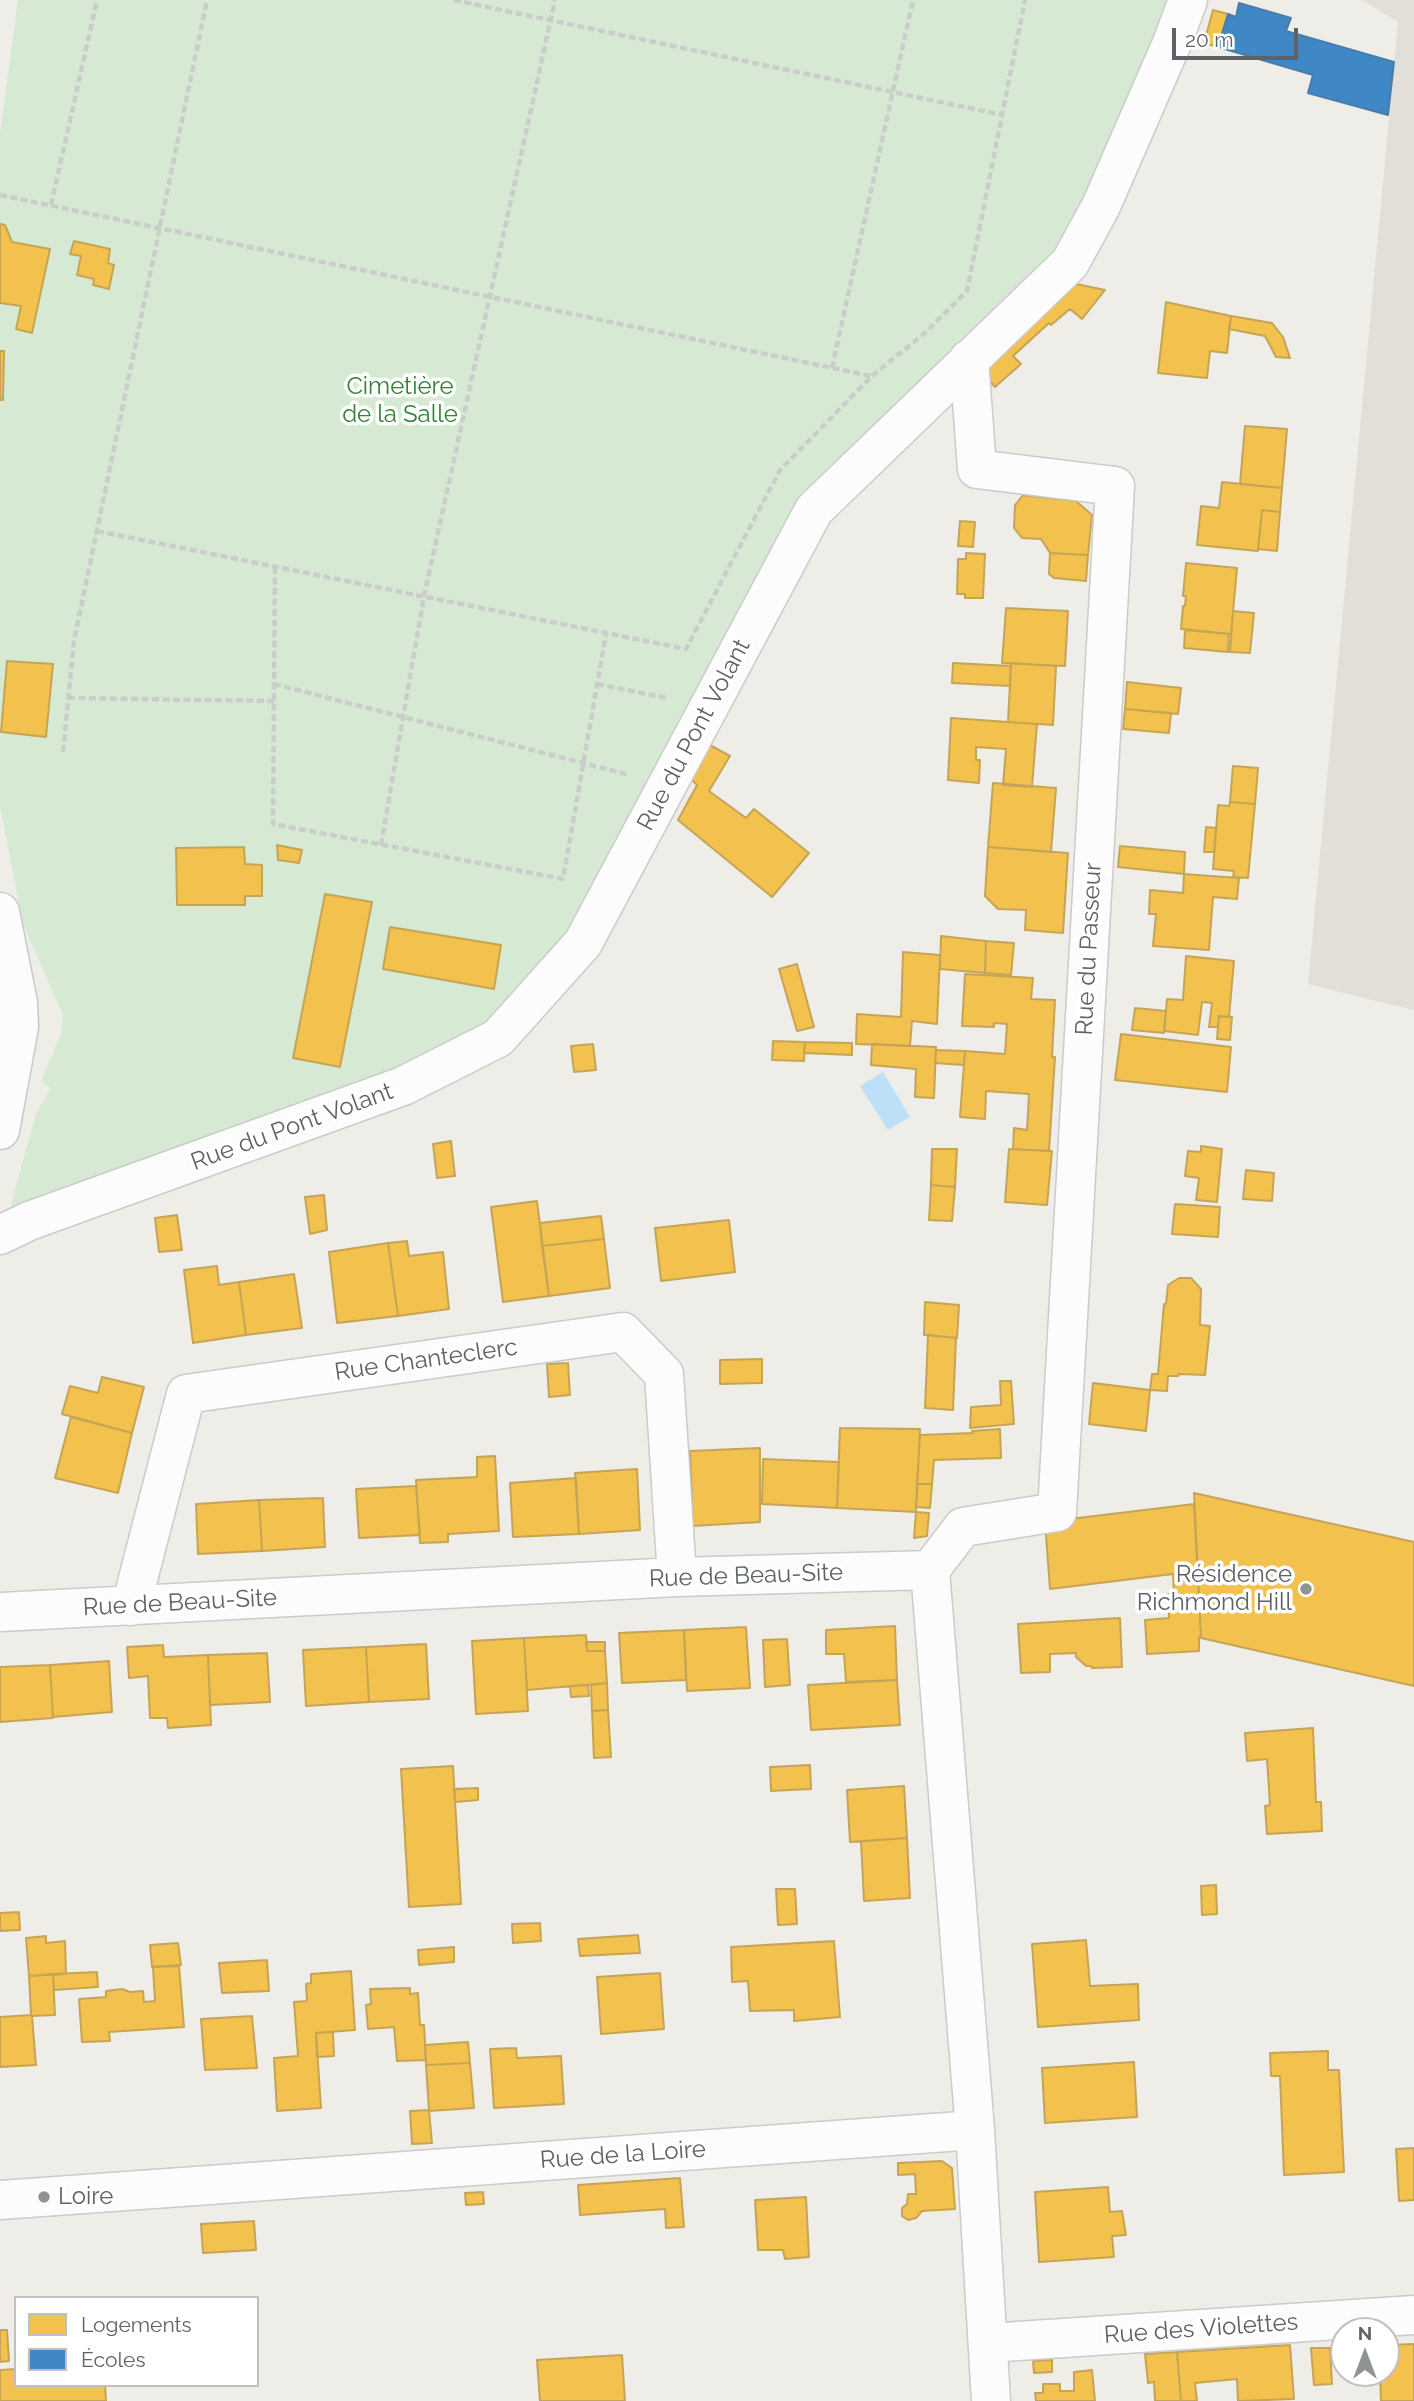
<!DOCTYPE html>
<meta charset="utf-8">
<style>
body{margin:0}
#map{position:relative;width:1414px;height:2401px;overflow:hidden;background:#eeede8;font-family:Raleway,sans-serif}
canvas{display:block}
.legend{position:absolute;left:14px;top:2296px;width:245px;height:91px;box-sizing:border-box;background:#fff;border:2px solid #bfc0c2;margin:0;padding:9px 12px;list-style:none;font-size:21px;color:#5e6267}
.legend li{display:flex;align-items:center;gap:14px;height:35px}
.legend b{width:35px;border:2px solid #bfc0c2}
.north{position:absolute;left:1330px;top:2317px;width:70px;height:70px;box-sizing:border-box;background:#fff;border:2px solid #bfc0c2;border-radius:50%;rotate:0deg;font-size:19px;font-weight:700;line-height:28px;text-align:center;color:#5e6267}
.north::after{content:'';display:block;margin:auto;width:24px;height:32px;background:#909394;clip-path:polygon(50% 0,100% 100%,50% 72%,0 100%)}
.scale{position:absolute;left:1172px;top:28px;width:126px;height:32px;box-sizing:border-box;border:4px solid #5e6267;border-top:0;padding-left:9px;font-size:21px;line-height:24px;white-space:nowrap;color:#5e6267;-webkit-text-stroke:5px #fff;paint-order:stroke}
</style>
<div id="map">
<canvas width="1414" height="2401"></canvas>
<ul class="legend">
<li><b style="height:19px;background:#f2c14e"></b>Logements</li>
<li><b style="height:19px;background:#3f88c5"></b>Écoles</li>
</ul>
<div class="north">N</div>
<div class="scale">20 m</div>
</div>
<script>
const g = document.querySelector('canvas').getContext('2d');
g.lineJoin = 'round';
function fillPath(path, color) {
  g.fillStyle = color;
  g.fill(path, 'evenodd');
}
function toPath(rows) {
  const path = new Path2D();
  for (const r of rows) {
    path.moveTo(r[0], r[1]);
    for (let i = 2; i < r.length; i += 2) path.lineTo(r[i], r[i + 1]);
  }
  return path;
}
function strokePath(path, color, width, dash) {
  g.strokeStyle = color;
  g.lineWidth = width;
  g.lineCap = dash ? 'butt' : 'round';
  g.setLineDash(dash || []);
  g.stroke(path);
}
function drawText(font, color, halo, rows, align = 'center') {
  g.font = font + ' Raleway,sans-serif';
  g.lineWidth = 7;
  g.setLineDash([]);
  g.textBaseline = 'middle';
  g.strokeStyle = halo;
  g.fillStyle = color;
  for (const [text, x, y, turn = 0] of rows) {
    g.save();
    g.translate(x, y);
    g.rotate((+turn || 0) * Math.PI / 180);
    g.textAlign = isNaN(turn) ? turn : align;
    if (halo) g.strokeText(text, 0, 0);
    g.fillText(text, 0, 0);
    g.restore();
  }
}
fillPath(toPath([
 [1362,0,1414,0,1414,1010,1308,984,1398,22]
]), '#e1dfd8');
fillPath(toPath([
 [18,0,1168,0,1110,159,1057,251,801,495,593,899,545,960,494,1017,474,1033,385,1079,16,1209,11,1204,36,1114,51,1088,41,1081,61,1034,63,1015,23,924,0,806,0,135]
]), '#d6ead3');
fillPath(toPath([
 [883,1072,910,1117,888,1130,860,1086]
]), '#bde0f8');
const homes = toPath([
 [1213,10,1228,14,1218,47,1204,43,1213,10],
 [0,224,5,225,12,242,50,249,32,333,16,329,21,306,0,303,0,224],
 [74,241,110,249,108,263,114,265,109,289,93,285,94,279,77,275,81,256,70,254,74,241],
 [1067,282,1105,290,1082,319,1070,309,1051,325,1049,323,1013,356,1021,364,995,387,983,374,982,364,1067,282],
 [1166,302,1231,316,1227,353,1210,351,1207,378,1158,373,1166,302],
 [1231,316,1272,323,1283,337,1290,358,1276,357,1265,336,1229,329,1231,316],
 [0,351,4,351,3,400,0,400,0,351],
 [1245,426,1287,429,1282,488,1240,484,1245,426],
 [1222,482,1282,488,1280,512,1262,510,1258,551,1197,545,1201,506,1219,508,1222,482],
 [1023,495,1076,501,1092,515,1088,555,1050,553,1041,539,1022,538,1014,528,1015,505,1023,495],
 [1262,510,1280,512,1277,551,1258,549,1262,510],
 [960,521,975,522,973,547,958,546,960,521],
 [966,553,985,554,983,598,965,598,965,594,957,594,958,559,966,559,966,553],
 [1050,553,1088,555,1086,581,1054,578,1049,574,1050,553],
 [1186,563,1237,568,1231,634,1181,629,1183,606,1185,606,1186,596,1183,596,1186,563],
 [1006,608,1068,611,1065,666,1002,663,1006,608],
 [1233,611,1254,613,1250,653,1230,652,1233,611],
 [1185,630,1229,634,1228,652,1184,648,1185,630],
 [7,661,53,664,46,737,1,732,7,661],
 [953,663,1011,666,1010,686,952,683,953,663],
 [1011,663,1056,666,1053,725,1008,722,1011,663],
 [1127,682,1181,688,1178,714,1125,709,1127,682],
 [1125,709,1171,713,1169,733,1123,729,1125,709],
 [951,718,1037,724,1032,787,1003,785,1006,749,976,747,976,760,980,760,979,783,948,780,951,718],
 [708,744,730,756,709,791,746,818,754,809,809,853,772,897,678,820,697,785,690,778,708,744],
 [1233,766,1258,768,1255,804,1230,802,1233,766],
 [993,783,1056,788,1051,852,988,847,993,783],
 [1230,802,1255,804,1248,878,1233,877,1234,871,1213,869,1218,805,1229,806,1230,802],
 [1206,827,1216,828,1214,852,1204,852,1206,827],
 [277,845,302,850,299,863,278,860,277,845],
 [1120,846,1185,852,1184,874,1118,867,1120,846],
 [244,847,245,864,262,865,262,896,245,896,245,905,177,905,176,848,244,847],
 [988,847,1068,853,1063,933,1025,930,1026,910,998,909,985,896,988,847],
 [1184,874,1239,878,1237,899,1213,897,1209,950,1153,946,1156,914,1149,914,1150,890,1183,893,1184,874],
 [325,894,372,902,340,1067,293,1058,325,894],
 [390,927,501,945,494,989,383,969,390,927],
 [941,936,986,941,985,973,940,969,941,936],
 [986,941,1014,943,1011,975,985,973,986,941],
 [903,952,940,955,937,1024,912,1021,910,1046,856,1044,857,1014,901,1017,903,952],
 [1186,956,1234,961,1229,1017,1219,1016,1218,1027,1209,1027,1212,1003,1202,1002,1198,1035,1164,1031,1167,999,1183,1000,1186,956],
 [797,964,814,1027,797,1031,779,969,797,964],
 [965,974,1033,978,1031,999,1055,1000,1052,1057,1055,1057,1049,1151,1013,1149,1014,1128,1027,1130,1029,1094,986,1091,985,1119,960,1117,965,1051,1005,1054,1007,1024,994,1023,994,1027,962,1026,965,974],
 [1135,1008,1166,1011,1164,1033,1132,1030,1135,1008],
 [1219,1016,1232,1017,1230,1040,1217,1039,1219,1016],
 [1121,1034,1231,1047,1227,1092,1115,1080,1121,1034],
 [773,1041,805,1042,804,1061,772,1060,773,1041],
 [805,1042,852,1043,852,1055,804,1053,805,1042],
 [593,1044,596,1070,574,1072,571,1046,593,1044],
 [872,1044,936,1047,934,1098,915,1097,916,1069,871,1065,872,1044],
 [936,1050,965,1051,964,1065,935,1063,936,1050],
 [451,1141,455,1176,437,1178,433,1144,451,1141],
 [1201,1146,1222,1149,1217,1202,1196,1200,1199,1178,1185,1176,1188,1151,1201,1152,1201,1146],
 [932,1149,957,1149,955,1187,931,1185,932,1149],
 [1009,1149,1052,1151,1047,1205,1005,1202,1009,1149],
 [1246,1170,1274,1173,1272,1201,1243,1199,1246,1170],
 [931,1185,955,1187,952,1221,929,1220,931,1185],
 [324,1195,327,1230,310,1234,305,1197,324,1195],
 [537,1201,549,1296,503,1302,491,1207,537,1201],
 [1175,1204,1220,1207,1218,1237,1172,1234,1175,1204],
 [177,1215,182,1250,159,1252,155,1218,177,1215],
 [601,1216,604,1239,542,1246,540,1223,601,1216],
 [729,1220,735,1272,661,1281,655,1228,729,1220],
 [604,1239,610,1288,549,1296,542,1246,604,1239],
 [407,1241,409,1256,443,1252,449,1309,398,1316,388,1243,407,1241],
 [388,1243,398,1316,337,1323,329,1252,388,1243],
 [217,1266,219,1285,239,1282,246,1335,193,1343,184,1270,217,1266],
 [294,1274,302,1328,246,1335,239,1282,294,1274],
 [1179,1278,1191,1278,1201,1289,1200,1325,1210,1326,1205,1375,1179,1374,1178,1376,1168,1376,1167,1391,1150,1390,1152,1374,1158,1374,1164,1304,1166,1304,1168,1285,1179,1278],
 [925,1302,959,1305,957,1338,924,1335,925,1302],
 [928,1335,956,1338,953,1410,925,1408,928,1335],
 [762,1359,762,1383,720,1384,720,1360,762,1359],
 [568,1363,570,1395,549,1397,547,1364,568,1363],
 [102,1377,144,1387,132,1433,62,1414,70,1386,98,1393,102,1377],
 [1000,1381,1011,1381,1014,1424,970,1428,971,1407,1001,1405,1000,1381],
 [1093,1383,1150,1390,1146,1431,1089,1424,1093,1383],
 [71,1417,132,1433,118,1493,55,1478,71,1417],
 [840,1428,920,1429,916,1512,837,1508,840,1428],
 [1000,1429,1001,1458,934,1460,932,1484,917,1484,920,1435,973,1433,972,1431,1000,1429],
 [760,1448,760,1522,693,1526,690,1451,760,1448],
 [495,1456,499,1531,448,1534,448,1542,420,1543,416,1480,477,1477,477,1457,495,1456],
 [763,1459,839,1462,837,1508,762,1504,763,1459],
 [637,1469,640,1530,579,1534,575,1473,637,1469],
 [576,1478,579,1534,513,1537,510,1483,576,1478],
 [917,1484,932,1484,930,1508,916,1507,917,1484],
 [416,1486,420,1535,359,1538,356,1489,416,1486],
 [1194,1493,1414,1542,1414,1686,1201,1638,1194,1493],
 [323,1498,325,1547,262,1551,259,1500,323,1498],
 [259,1500,262,1551,198,1554,196,1504,259,1500],
 [1194,1504,1201,1637,1199,1637,1199,1651,1147,1654,1145,1620,1169,1618,1168,1594,1174,1594,1173,1574,1050,1589,1045,1522,1194,1504],
 [916,1512,929,1513,927,1536,914,1538,916,1512],
 [1120,1618,1122,1667,1092,1668,1091,1666,1086,1666,1076,1657,1076,1653,1050,1654,1050,1672,1021,1673,1018,1624,1120,1618],
 [895,1626,897,1680,846,1682,844,1654,826,1654,826,1630,895,1626],
 [746,1627,750,1688,687,1691,684,1630,746,1627],
 [684,1630,686,1680,622,1683,619,1633,684,1630],
 [586,1635,587,1651,605,1651,607,1683,527,1690,524,1638,586,1635],
 [524,1638,528,1711,476,1714,472,1641,524,1638],
 [787,1639,790,1685,765,1687,763,1640,787,1639],
 [586,1642,605,1642,605,1651,587,1651,586,1642],
 [426,1644,429,1699,369,1702,366,1647,426,1644],
 [163,1645,164,1657,208,1655,211,1725,168,1728,167,1718,150,1718,148,1676,129,1678,127,1647,163,1645],
 [366,1647,369,1702,306,1706,303,1650,366,1647],
 [267,1653,270,1702,210,1705,208,1655,267,1653],
 [109,1661,112,1712,53,1717,50,1665,109,1661],
 [50,1665,53,1718,0,1722,0,1667,50,1665],
 [897,1680,900,1725,811,1730,808,1685,897,1680],
 [607,1683,608,1710,592,1711,591,1685,607,1683],
 [588,1685,589,1696,571,1697,570,1686,588,1685],
 [608,1710,611,1757,594,1758,592,1711,608,1710],
 [1313,1728,1316,1802,1321,1802,1322,1831,1267,1834,1265,1806,1270,1805,1267,1759,1247,1761,1245,1733,1313,1728],
 [810,1765,811,1789,771,1791,770,1767,810,1765],
 [453,1766,461,1904,409,1907,401,1769,453,1766],
 [904,1786,907,1838,850,1842,847,1790,904,1786],
 [478,1788,478,1800,455,1802,454,1789,478,1788],
 [907,1838,910,1898,864,1901,861,1841,907,1838],
 [1216,1885,1217,1914,1202,1915,1201,1886,1216,1885],
 [776,1889,795,1889,797,1924,778,1925,776,1889],
 [19,1912,20,1930,0,1931,0,1913,19,1912],
 [540,1923,541,1941,513,1943,512,1924,540,1923],
 [638,1935,640,1953,580,1956,578,1939,638,1935],
 [46,1936,46,1943,65,1941,66,1974,29,1976,26,1938,46,1936],
 [1086,1940,1090,1986,1138,1984,1139,2020,1038,2027,1032,1944,1086,1940],
 [834,1941,840,2017,794,2021,794,2010,750,2011,748,1981,732,1982,731,1947,834,1941],
 [178,1943,181,1965,152,1967,150,1945,178,1943],
 [454,1947,454,1962,419,1965,418,1950,454,1947],
 [267,1960,269,1991,222,1993,219,1963,267,1960],
 [179,1966,184,2027,109,2032,110,2041,82,2042,79,1999,106,1997,106,1991,122,1989,130,1992,143,1991,144,2002,155,2001,153,1967,179,1966],
 [351,1971,355,2030,316,2033,321,2108,277,2111,274,2058,298,2056,294,2002,307,2001,306,1984,311,1983,311,1974,351,1971],
 [97,1972,98,1987,54,1990,53,1974,97,1972],
 [660,1973,664,2029,601,2034,597,1977,660,1973],
 [53,1974,55,2015,32,2016,36,2065,0,2067,0,2017,31,2015,29,1976,53,1974],
 [410,1988,410,1994,418,1993,420,2025,424,2025,426,2060,397,2061,394,2027,368,2029,366,2005,371,2004,370,1989,410,1988],
 [252,2016,257,2068,205,2070,201,2019,252,2016],
 [333,2032,334,2056,317,2057,316,2033,333,2032],
 [468,2042,470,2063,426,2065,425,2045,468,2042],
 [516,2048,517,2058,561,2056,564,2104,494,2108,490,2049,516,2048],
 [1328,2051,1328,2070,1339,2070,1344,2172,1284,2175,1280,2076,1271,2076,1270,2053,1328,2051],
 [1134,2062,1137,2117,1045,2123,1042,2068,1134,2062],
 [470,2063,474,2108,429,2111,426,2065,470,2063],
 [429,2110,432,2143,412,2144,410,2111,429,2110],
 [1414,2148,1414,2200,1399,2201,1396,2149,1414,2148],
 [942,2161,952,2168,955,2209,922,2211,916,2218,908,2220,902,2216,902,2208,907,2204,908,2194,916,2194,915,2174,898,2175,898,2163,942,2161],
 [680,2178,684,2227,666,2228,665,2209,580,2215,578,2185,680,2178],
 [1108,2187,1110,2212,1122,2211,1126,2235,1112,2236,1114,2257,1039,2262,1035,2192,1108,2187],
 [483,2192,484,2204,466,2205,465,2193,483,2192],
 [806,2197,809,2257,785,2259,783,2250,758,2250,755,2200,806,2197],
 [254,2221,256,2250,203,2253,201,2224,254,2221],
 [0,2330,7,2330,9,2361,0,2362,0,2330],
 [1414,2344,1414,2401,1381,2401,1380,2373,1386,2373,1386,2345,1414,2344],
 [1290,2345,1294,2399,1238,2401,1237,2379,1195,2383,1197,2401,1181,2401,1177,2352,1290,2345],
 [1311,2348,1330,2348,1332,2384,1314,2385,1311,2348],
 [1177,2352,1181,2401,1155,2401,1154,2382,1148,2383,1145,2354,1177,2352],
 [622,2355,625,2401,540,2401,537,2360,622,2355],
 [1052,2360,1052,2372,1034,2373,1033,2361,1052,2360],
 [16,2369,16,2385,105,2385,106,2401,0,2401,0,2370,16,2369],
 [1092,2370,1095,2401,1036,2401,1035,2393,1043,2393,1043,2384,1060,2384,1060,2391,1074,2391,1074,2372,1092,2370]
]);
fillPath(homes, '#f2c14e');
strokePath(homes, '#c6a456', 2);
const schools = toPath([
 [1239,3,1291,18,1286,31,1394,62,1388,115,1308,93,1313,75,1218,47,1228,14,1236,17,1239,3]
]);
fillPath(schools, '#3f88c5');
strokePath(schools, '#487da9', 2);
const street = toPath([
 [0,1235,29,1221,403,1086,498,1038,583,943,814,510,1070,263,1101,206,1172,43,1188,0],
 [930,1570,963,1527,1057,1512,1115,486,977,469,969,359],
 [131,1606,186,1394,623,1332,664,1374,677,1577],
 [0,1612,677,1577,930,1570,975,2130,991,2401],
 [0,2200,975,2130],
 [988,2343,1414,2315]
]);
const secondary = toPath([
 [0,912,18,1003,19,1027,0,1130]
]);
strokePath(street, '#cacbca', 41);
strokePath(secondary, '#c9c9c9', 41);
strokePath(toPath([
 [454,0,1002,115],
 [0,195,871,376],
 [51,205,97,0],
 [832,368,913,0],
 [97,531,686,649,780,470,872,376,925,333,967,291,1025,0],
 [275,567,273,824,563,879,606,634],
 [274,684,626,774],
 [597,684,667,698],
 [68,698,274,701],
 [63,752,74,641,207,0],
 [381,845,424,596,555,0]
]), '#cacecb', 4.5, [7, 3.5]);
strokePath(street, '#fcfcfc', 38);
strokePath(secondary, '#fcfcfc', 38);
for (const [x, y, r, color] of [
 [1306,1589,7,"#909394"],
 [44,2197,7,"#909394"]
]) {
  const dot = new Path2D();
  dot.arc(x, y, r, 0, 2 * Math.PI);
  g.fillStyle = color;
  g.fill(dot);
  strokePath(dot, '#fff', 2.5);
}
drawText('24px', '#318234', '#fff', [
 ["Cimetière",400,387],
 ["de la Salle",400,415]
]);
drawText('24px', '#5e6267', '#fff', [
 ["Rue du Pont Volant",694,735,-62],
 ["Rue du Passeur",1089,949,-87],
 ["Rue du Pont Volant",292,1127,-20],
 ["Rue Chanteclerc",426,1360,-8],
 ["Rue de Beau-Site",746,1576,-2],
 ["Rue de Beau-Site",180,1603,-3],
 ["Rue de la Loire",623,2155,-4],
 ["Rue des Violettes",1201,2329,-4]
]);
drawText('24px', '#5e6267', '#fff', [
 ["Résidence",1292,1575],
 ["Richmond Hill",1292,1603],
 ["Loire",58,2197,"left"]
], 'right');
</script>
